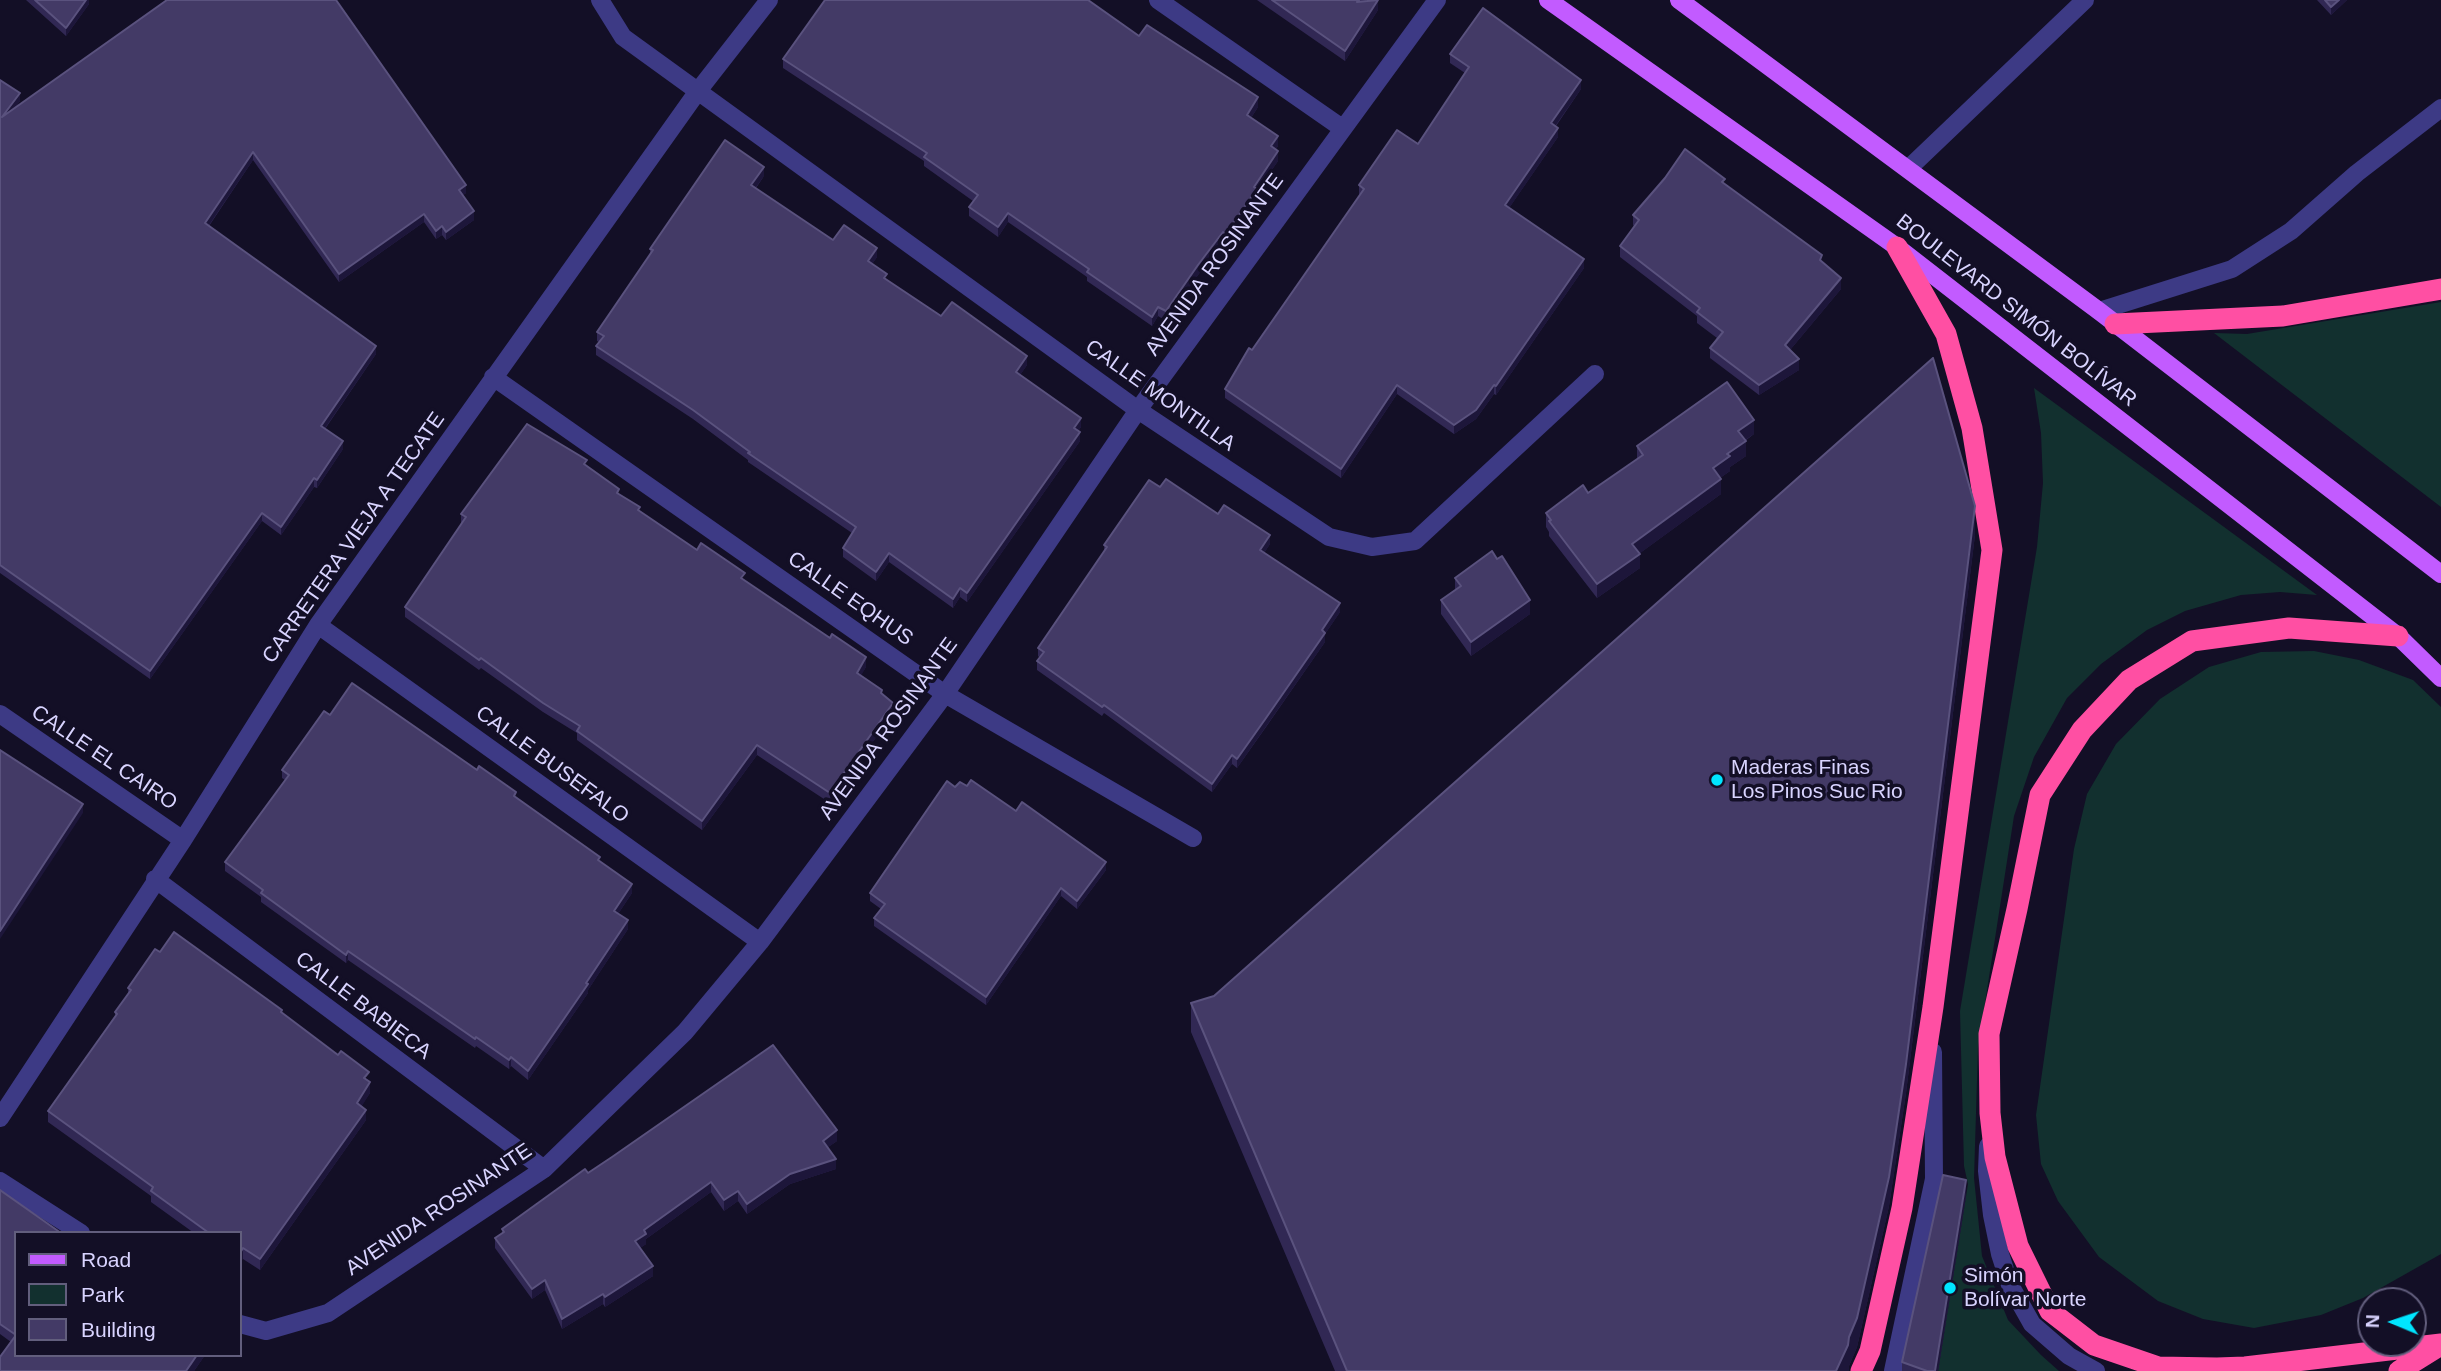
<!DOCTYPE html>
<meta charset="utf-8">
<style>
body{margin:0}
#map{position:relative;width:2441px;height:1371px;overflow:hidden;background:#130f26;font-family:Helvetica,sans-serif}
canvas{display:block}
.legend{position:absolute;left:14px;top:1231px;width:228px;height:126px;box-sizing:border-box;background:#130f26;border:2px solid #625e7d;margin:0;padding:9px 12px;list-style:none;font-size:21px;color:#d9d4ff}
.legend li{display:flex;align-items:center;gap:14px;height:35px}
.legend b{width:35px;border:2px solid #625e7d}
.north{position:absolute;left:2357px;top:1287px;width:70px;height:70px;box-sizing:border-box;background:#130f26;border:2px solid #625e7d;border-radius:50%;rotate:272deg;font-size:19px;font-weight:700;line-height:28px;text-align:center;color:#d9d4ff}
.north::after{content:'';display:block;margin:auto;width:24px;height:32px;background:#00e5ff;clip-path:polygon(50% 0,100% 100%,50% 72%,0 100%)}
</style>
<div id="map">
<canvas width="2441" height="1371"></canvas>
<ul class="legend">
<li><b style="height:9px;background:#c25bff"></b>Road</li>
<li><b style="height:19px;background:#12302f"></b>Park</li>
<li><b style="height:19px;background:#433a66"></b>Building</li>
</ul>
<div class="north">N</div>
</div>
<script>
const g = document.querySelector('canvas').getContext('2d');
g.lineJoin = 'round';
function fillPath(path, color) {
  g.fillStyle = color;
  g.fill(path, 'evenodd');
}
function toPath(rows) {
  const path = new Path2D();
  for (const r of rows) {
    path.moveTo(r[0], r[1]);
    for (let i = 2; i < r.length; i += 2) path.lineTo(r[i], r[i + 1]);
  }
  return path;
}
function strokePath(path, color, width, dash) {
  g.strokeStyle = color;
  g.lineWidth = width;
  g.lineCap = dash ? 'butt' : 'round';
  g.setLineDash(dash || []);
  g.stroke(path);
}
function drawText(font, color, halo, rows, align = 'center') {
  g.font = font + ' Helvetica,sans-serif';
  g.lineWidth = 7;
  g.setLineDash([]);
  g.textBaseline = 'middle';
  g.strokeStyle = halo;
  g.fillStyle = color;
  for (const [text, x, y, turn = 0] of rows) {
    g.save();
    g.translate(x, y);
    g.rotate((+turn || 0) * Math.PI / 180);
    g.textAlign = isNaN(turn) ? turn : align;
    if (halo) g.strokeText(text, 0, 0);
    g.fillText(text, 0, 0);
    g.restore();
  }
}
fillPath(toPath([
 [2441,302,2441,507,2214,333,2247,334],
 [2034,388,2317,595,2280,592,2241,595,2185,611,2147,630,2101,664,2067,698,2034,757,2014,816,1978,1048,1974,1178,1982,1256,2008,1320,2041,1355,2059,1371,1938,1371,1968,1184,1964,1166,1960,1011,2037,547,2043,483,2041,433],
 [2314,651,2359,660,2413,680,2441,707,2441,1254,2363,1298,2321,1315,2254,1328,2203,1319,2158,1301,2099,1257,2058,1201,2041,1164,2036,1115,2074,849,2087,794,2116,744,2160,699,2209,667,2261,652]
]), '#12302f');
strokePath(toPath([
 [600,0,623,37,1138,410,1329,537,1372,547,1415,541,1595,374],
 [1158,0,1342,128],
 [1909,168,2085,0],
 [2099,311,2232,269,2291,231,2357,173,2441,108],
 [493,377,945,694,1193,838],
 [318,625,760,942],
 [0,714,183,840],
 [155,879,544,1169],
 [0,1118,183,840,318,625,698,91,769,0],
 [1988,1146,1987,1171,1992,1215,2000,1254,2010,1285,2032,1324,2069,1356,2096,1371],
 [0,1181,81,1233],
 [240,1324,266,1331,328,1313,544,1169,685,1032,760,942,945,694,1138,410,1437,0],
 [1893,1371,1934,1179,1933,1052]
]), '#3d3a85', 18);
strokePath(toPath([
 [1548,0,1897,247,2398,636,2441,678],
 [1679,0,2099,311,2441,574]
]), '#c25bff', 18);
strokePath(toPath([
 [2115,324,2283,316,2441,289],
 [2398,636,2289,628,2192,641,2129,680,2082,730,2040,795,2017,909,1989,1034,1990,1113,1995,1157,2018,1246,2050,1311,2094,1345,2158,1367,2217,1368,2245,1367,2441,1344],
 [1861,1371,1870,1351,1902,1208,1933,1007,1992,550,1972,428,1946,334,1897,247],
 [2399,1371,2436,1348]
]), '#ff4fa3', 21);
fillPath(toPath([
 [26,0,89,0,89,4,66,36],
 [167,0,466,193,463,195,474,220,446,240,442,235,436,239,424,222,339,282,253,160,209,226,376,354,325,429,343,449,317,488,314,487,281,535,262,521,150,679,0,573,0,80,20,101,14,109],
 [1257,0,1366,0,1366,1,1378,10,1345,61],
 [2317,0,2347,0,2331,15],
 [1139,36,1258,107,1251,118,1278,146,1276,149,1278,161,1257,191,1257,199,1226,243,1223,241,1198,275,1166,321,1158,316,1152,326,1087,281,1087,277,1008,222,998,237,969,216,969,207,973,201,924,166,924,161,783,68,783,59],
 [1450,54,1581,89,1556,126,1558,137,1509,208,1584,268,1496,395,1494,394,1476,419,1454,434,1397,394,1341,478,1225,398,1225,389,1360,195,1359,194,1359,185,1418,144,1465,73,1450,63],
 [764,176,756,188,833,240,877,257,872,264,887,280,941,316,1027,365,1020,375,1081,427,1078,431,1080,441,967,602,960,597,953,608,889,562,876,581,843,557,843,548,852,533,748,462,748,460,693,419,596,355,596,346,599,342,597,341,597,332,650,254,650,249],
 [1725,184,1822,262,1841,289,1790,350,1799,370,1759,395,1710,358,1710,348,1717,338,1697,323,1697,316,1620,257,1620,246,1634,226,1633,225,1633,215],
 [1754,434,1745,441,1746,456,1730,467,1730,471,1720,478,1721,494,1640,553,1640,568,1597,598,1549,536,1549,532,1546,527,1546,513,1588,493,1637,459,1637,446],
 [587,467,640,511,697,550,745,580,866,667,860,676,882,694,893,713,830,803,757,755,702,830,577,740,577,733,543,712,481,668,479,670,405,617,405,607,461,524,461,514],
 [1160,487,1218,514,1270,544,1264,553,1340,612,1325,634,1325,642,1266,727,1237,768,1232,764,1212,792,1104,713,1102,716,1037,670,1037,661,1040,658,1038,656,1038,648,1104,551,1104,545],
 [1975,535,1906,1093,1889,1206,1857,1347,1849,1366,1849,1371,1335,1371,1191,1032,1191,1003,1214,996],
 [1497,559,1530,614,1471,656,1441,614,1441,600,1455,590,1455,578],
 [330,715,516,798,600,861,632,893,618,914,628,929,588,990,588,993,528,1080,511,1066,509,1069,476,1046,475,1048,348,960,346,963,261,902,261,897,225,871,225,862,285,780,282,778,282,770],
 [967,786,1016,811,1106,870,1077,909,1061,896,986,1005,874,926,874,918,881,909,870,901,870,893,955,787],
 [160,952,282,1013,369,1081,370,1093,361,1106,366,1120,260,1270,243,1259,240,1233,194,1233,151,1202,151,1196,48,1122,48,1111,115,1017,115,1012,128,994,128,988],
 [837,1141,828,1147,836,1169,790,1184,747,1214,738,1201,724,1211,711,1192,646,1239,646,1244,640,1248,653,1276,605,1307,603,1304,562,1329,545,1290,532,1299,495,1248,495,1238,502,1234,502,1229,588,1173],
 [0,1190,61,1233,16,1355,205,1355,194,1371,0,1371,11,1342,0,1334],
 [1966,1196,1938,1371,1902,1371,1902,1362]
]), '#312854');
fillPath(toPath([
 [86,0,89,0,89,4,66,36,66,28],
 [1378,0,1378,10,1345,61,1345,51],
 [2339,0,2347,0,2331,15,2331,7],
 [1581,80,1581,89,1551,132,1551,123],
 [20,93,20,101,2,126,2,117],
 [1258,97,1258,107,1247,124,1247,115],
 [1558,128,1558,137,1505,214,1505,205],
 [1278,136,1278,146,1271,156,1271,146],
 [1278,151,1278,161,1257,191,1257,199,1226,243,1226,234,1254,187],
 [253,152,253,160,205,231,205,223],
 [764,167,764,176,751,194,751,185],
 [466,185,466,193,459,198,459,190],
 [474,211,474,220,446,240,446,232],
 [1008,213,1008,222,998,237,998,227],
 [424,214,424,222,339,282,339,274],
 [442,226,442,235,436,239,436,231],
 [1223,232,1223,241,1198,275,1166,321,1166,311,1198,265],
 [877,248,877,257,868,270,868,261],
 [1584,259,1584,268,1496,395,1496,386],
 [1841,278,1841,289,1785,356,1785,345],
 [1158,307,1158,316,1152,326,1152,317],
 [376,346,376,354,321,434,321,426],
 [1027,356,1027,365,1016,381,1016,372],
 [1799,359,1799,370,1759,395,1759,385],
 [1397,385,1397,394,1341,478,1341,469],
 [1494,385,1494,394,1476,419,1454,434,1454,425],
 [1081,418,1081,427,1074,437,1074,428],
 [1754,420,1754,434,1738,445,1738,431],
 [1080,432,1080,441,967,602,967,593],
 [343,441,343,449,317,488,317,480],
 [1746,441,1746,456,1730,467,1730,471,1713,483,1713,468,1727,454],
 [314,478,314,487,281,535,281,527],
 [1721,479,1721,494,1632,559,1632,544],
 [1975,506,1975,535,1906,1093,1889,1206,1857,1347,1849,1366,1849,1371,1836,1371,1849,1337],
 [262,513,262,521,150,679,150,671],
 [1270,535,1270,544,1260,559,1260,550],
 [889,553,889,562,876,581,876,572],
 [1640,554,1640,568,1597,598,1597,584],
 [960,588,960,597,953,608,953,599],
 [1530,600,1530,614,1471,656,1471,642],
 [1340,603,1340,612,1325,634,1325,642,1237,768,1237,759],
 [866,657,866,667,857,683,857,673],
 [893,703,893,713,830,803,830,793],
 [757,745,757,755,702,830,702,821],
 [1232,755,1232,764,1212,792,1212,784],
 [83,804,83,813,0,939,0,931],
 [1106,862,1106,870,1077,909,1077,901],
 [632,884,632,893,614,920,614,911],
 [1061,888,1061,896,986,1005,986,997],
 [628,920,628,929,588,990,588,993,528,1080,528,1071],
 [348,951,348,960,346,963,346,955],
 [511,1057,511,1066,509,1069,509,1060],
 [370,1082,370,1093,357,1114,357,1103],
 [366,1110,366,1120,260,1270,260,1259],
 [837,1130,837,1141,823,1151,823,1141],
 [836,1159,836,1169,790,1184,747,1214,747,1204,790,1174],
 [1966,1180,1966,1196,1938,1371,1935,1371],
 [711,1182,711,1192,646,1239,646,1244,635,1252,635,1241,644,1230],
 [738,1191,738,1201,724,1211,724,1200],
 [243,1248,243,1259,240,1263,240,1253],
 [653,1266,653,1276,605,1307,605,1297],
 [545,1280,545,1290,532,1299,532,1289],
 [603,1294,603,1304,562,1329,562,1319],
 [197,1355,205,1355,194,1371,186,1371]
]), '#1d163a');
const building = toPath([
 [35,0,86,0,66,28,35,0],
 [167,0,336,0,466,185,459,190,474,211,446,232,442,226,436,231,424,214,339,274,253,152,205,223,376,346,321,426,343,441,317,480,314,478,281,527,262,513,150,671,0,565,0,80,20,93,2,117,167,0],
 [825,0,1088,0,1139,36,1147,25,1258,97,1247,115,1278,136,1271,146,1278,151,1254,187,1257,189,1226,234,1223,232,1198,265,1166,311,1158,307,1152,317,1087,272,1089,269,1008,213,998,227,969,207,978,195,924,157,927,153,783,59,825,0],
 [1272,0,1359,0,1357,2,1378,0,1345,51,1272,0],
 [2325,0,2339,0,2331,7,2325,0],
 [1483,8,1581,80,1551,123,1558,128,1505,205,1584,259,1496,386,1494,385,1476,410,1454,425,1397,385,1341,469,1225,389,1249,348,1252,350,1364,189,1359,185,1397,130,1418,144,1469,67,1450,54,1483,8],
 [725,140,764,167,751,185,833,240,844,225,877,248,868,261,887,274,884,278,941,316,952,302,1027,356,1016,372,1081,418,1074,428,1080,432,967,593,960,588,953,599,889,553,876,572,843,548,856,527,748,453,750,452,693,410,596,346,604,336,597,332,653,250,650,249,725,140],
 [1685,149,1725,179,1722,182,1822,255,1820,260,1841,278,1785,345,1799,359,1759,385,1710,348,1723,332,1697,312,1700,308,1620,246,1639,220,1633,215,1665,178,1685,149],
 [1933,358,1975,506,1906,1064,1889,1177,1857,1318,1849,1337,1848,1345,1836,1371,1347,1371,1191,1003,1214,996,1933,358],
 [1727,382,1754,420,1738,431,1746,441,1727,454,1730,456,1713,468,1721,479,1632,544,1640,554,1597,584,1549,521,1551,520,1546,513,1583,485,1588,493,1643,455,1637,446,1727,382],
 [527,424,587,460,584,464,619,489,617,493,640,507,638,510,697,550,701,543,745,573,741,578,830,638,832,634,866,657,857,673,882,690,881,693,893,703,830,793,757,745,702,821,577,731,580,726,543,703,481,658,479,660,405,607,466,517,461,514,527,424],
 [1166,479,1218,514,1224,505,1270,535,1260,550,1340,603,1322,630,1325,633,1266,718,1237,759,1232,755,1212,784,1104,705,1102,707,1037,661,1044,652,1038,648,1107,547,1104,545,1149,480,1160,487,1166,479],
 [1492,551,1497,559,1502,556,1530,600,1471,642,1441,600,1461,586,1455,578,1492,551],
 [352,683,477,770,479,766,516,792,514,796,600,857,598,860,632,884,614,911,628,920,586,983,588,984,528,1071,511,1057,509,1060,476,1037,475,1039,348,951,346,955,261,893,263,890,225,862,289,775,282,770,324,711,330,715,352,683],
 [0,750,83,804,0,931,0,750],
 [971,780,1016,811,1022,802,1106,862,1077,901,1061,888,986,997,874,918,885,904,870,893,947,781,955,787,960,782,967,786,971,780],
 [174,932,282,1010,281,1012,338,1055,341,1051,369,1072,364,1078,370,1082,357,1103,366,1110,260,1259,243,1248,240,1253,240,1233,209,1233,151,1191,153,1187,48,1111,117,1014,115,1012,131,990,128,988,155,949,160,952,174,932],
 [773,1045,837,1130,823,1141,836,1159,790,1174,747,1204,738,1191,724,1200,711,1182,644,1230,646,1234,635,1241,653,1266,605,1297,603,1294,562,1319,545,1280,532,1289,495,1238,504,1232,502,1229,585,1169,588,1173,612,1157,773,1045],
 [1943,1175,1966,1180,1935,1371,1927,1371,1902,1362,1943,1175],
 [0,1190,61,1233,16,1233,16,1335,0,1324,0,1190],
 [16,1335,16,1355,197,1355,186,1371,0,1371,0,1357,16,1335]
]);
fillPath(building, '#433a66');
strokePath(building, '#5a527e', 2);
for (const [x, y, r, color] of [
 [1717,780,7,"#00e5ff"],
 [1950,1288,7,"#00e5ff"]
]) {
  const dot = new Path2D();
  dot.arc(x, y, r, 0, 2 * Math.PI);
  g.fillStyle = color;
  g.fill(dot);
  strokePath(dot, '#130f26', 2.5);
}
drawText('21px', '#d9d4ff', '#130f26', [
 ["AVENIDA ROSINANTE",1215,265,-54],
 ["BOULEVARD SIMÓN BOLÍVAR",2016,311,38],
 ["CALLE MONTILLA",1160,396,35],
 ["CARRETERA VIEJA A TECATE",354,538,-55],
 ["CALLE EQHUS",850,599,35],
 ["AVENIDA ROSINANTE",889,729,-54],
 ["CALLE EL CAIRO",104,758,34],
 ["CALLE BUSEFALO",552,765,36],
 ["CALLE BABIECA",363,1006,37],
 ["AVENIDA ROSINANTE",439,1210,-34]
]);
drawText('21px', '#d9d4ff', '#130f26', [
 ["Maderas Finas",1731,768],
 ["Los Pinos Suc Rio",1731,792],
 ["Simón",1964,1276],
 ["Bolívar Norte",1964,1300]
], 'left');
</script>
